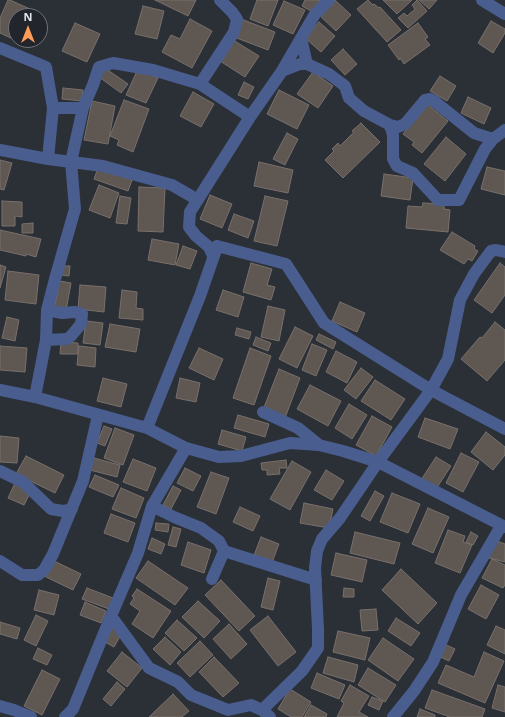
<!DOCTYPE html>
<style>
body{margin:0}
#map{position:relative;width:505px;height:717px;overflow:hidden;background:#2b2f36;font-family:"Noto Sans",sans-serif}
canvas{display:block}
.north{position:absolute;left:8px;top:8px;width:40px;height:40px;box-sizing:border-box;background:#22252c;border:1px solid #6f7278;border-radius:50%;rotate:0deg;font-size:11px;font-weight:700;line-height:16px;text-align:center;color:#e3e5ea}
.north::after{content:'';display:block;margin:auto;width:14px;height:18px;background:#fe9b58;clip-path:polygon(50% 0,100% 100%,50% 72%,0 100%)}
</style>
<div id="map">
<canvas width="505" height="717"></canvas>
<div class="north">N</div>
</div>
<script>
const g = document.querySelector('canvas').getContext('2d');
g.lineJoin = 'round';
function fillPath(path, color) {
  g.fillStyle = color;
  g.fill(path, 'evenodd');
}
function toPath(rows) {
  const path = new Path2D();
  for (const r of rows) {
    path.moveTo(r[0], r[1]);
    for (let i = 2; i < r.length; i += 2) path.lineTo(r[i], r[i + 1]);
  }
  return path;
}
function strokePath(path, color, width, dash) {
  g.strokeStyle = color;
  g.lineWidth = width;
  g.lineCap = dash ? 'butt' : 'round';
  g.setLineDash(dash || []);
  g.stroke(path);
}
const building = toPath([
 [8,0,10,0,30,9,26,16,16,16,16,38,15,40,0,33,0,18,8,0],
 [155,0,196,0,188,16,155,0],
 [257,0,278,0,268,26,250,19,257,0],
 [305,0,320,0,313,12,302,6,305,0],
 [335,0,351,15,336,31,319,15,335,0],
 [368,0,373,5,374,4,379,8,380,7,401,30,387,42,357,9,368,0],
 [383,0,412,0,397,14,383,0],
 [417,0,427,11,408,28,398,18,404,13,407,16,415,9,412,5,417,0],
 [419,0,437,0,429,9,419,0],
 [284,1,305,10,293,34,273,25,284,1],
 [143,6,164,11,157,39,135,34,143,6],
 [190,19,212,31,192,68,162,52,171,35,180,39,190,19],
 [241,19,275,32,268,50,234,37,241,19],
 [491,21,505,29,505,33,493,53,478,43,491,21],
 [319,22,335,36,321,52,305,38,319,22],
 [75,23,100,34,87,62,62,51,75,23],
 [418,23,428,37,425,39,430,45,404,64,400,58,399,60,388,45,418,23],
 [233,40,259,56,245,77,220,61,233,40],
 [343,49,357,64,345,75,331,60,343,49],
 [105,68,128,84,121,93,99,77,105,68],
 [138,69,158,78,146,103,126,95,138,69],
 [313,72,333,86,318,108,297,94,313,72],
 [440,76,456,86,447,101,430,91,440,76],
 [244,82,254,87,248,99,238,95,244,82],
 [63,88,83,90,82,101,62,99,63,88],
 [279,90,309,105,297,129,267,114,279,90],
 [193,92,214,104,201,127,180,116,193,92],
 [468,97,491,108,484,124,461,113,468,97],
 [124,100,149,109,133,152,117,145,119,140,110,136,124,100],
 [92,101,115,106,108,144,84,140,92,101],
 [427,104,448,121,422,153,412,145,414,142,403,134,427,104],
 [361,123,380,142,343,178,325,160,334,151,332,149,338,143,340,146,354,132,352,131,361,123],
 [287,133,298,139,285,165,273,159,287,133],
 [446,137,466,154,445,181,424,164,446,137],
 [0,160,12,163,4,190,0,189,0,160],
 [259,162,293,170,288,193,254,186,259,162],
 [487,167,505,171,505,195,481,189,487,167],
 [98,168,132,180,128,191,94,179,98,168],
 [384,174,413,178,410,200,381,196,384,174],
 [99,185,119,193,110,218,89,210,99,185],
 [139,187,165,188,163,232,138,231,139,187],
 [210,195,232,204,222,228,200,219,210,195],
 [120,196,131,198,127,224,116,223,120,196],
 [265,196,288,201,277,246,254,241,265,196],
 [2,201,22,202,22,217,15,216,15,226,2,226,2,201],
 [423,203,444,204,444,209,450,210,448,232,406,228,408,206,422,207,423,203],
 [234,214,254,221,248,238,228,230,234,214],
 [33,223,33,233,22,233,22,224,33,223],
 [0,230,41,239,36,257,26,254,26,256,0,250,0,230],
 [452,232,475,246,474,249,478,251,472,261,468,259,464,264,440,250,452,232],
 [152,239,179,244,175,265,148,260,152,239],
 [183,246,197,251,190,269,176,265,183,246],
 [251,263,272,269,267,285,275,287,271,300,243,292,251,263],
 [500,263,505,267,505,295,492,313,474,300,500,263],
 [0,265,6,267,0,288,0,265],
 [61,266,70,266,69,276,61,275,61,266],
 [8,271,39,275,36,304,5,300,8,271],
 [60,281,71,283,66,311,54,309,60,281],
 [80,285,106,287,104,312,78,309,80,285],
 [122,290,137,292,136,308,143,309,143,320,119,318,122,290],
 [223,290,244,297,238,317,216,310,223,290],
 [340,302,365,313,357,332,332,321,340,302],
 [268,306,285,310,279,341,261,337,268,306],
 [7,317,19,320,15,341,2,338,7,317],
 [86,321,103,323,100,345,83,343,86,321],
 [495,322,505,330,505,360,487,381,461,359,480,337,482,338,495,322],
 [110,324,140,329,136,352,105,347,110,324],
 [295,327,313,336,297,368,279,359,295,327],
 [237,328,251,332,249,339,235,335,237,328],
 [319,334,336,342,333,349,316,340,319,334],
 [256,337,271,343,268,351,253,345,256,337],
 [61,342,78,343,78,354,60,354,61,342],
 [312,344,327,350,316,376,302,370,312,344],
 [0,346,27,348,25,372,0,370,0,346],
 [79,346,96,348,95,367,77,365,79,346],
 [199,348,223,359,214,380,189,368,199,348],
 [250,348,271,356,254,405,233,398,250,348],
 [336,351,357,362,347,383,326,372,336,351],
 [361,368,373,377,356,399,344,390,361,368],
 [279,369,300,378,285,418,263,410,279,369],
 [103,378,127,384,121,407,97,401,103,378],
 [180,378,200,383,196,402,176,398,180,378],
 [375,380,405,399,391,420,361,401,375,380],
 [310,385,341,401,328,426,297,409,310,385],
 [349,404,367,415,352,439,335,428,349,404],
 [238,415,269,424,265,437,234,428,238,415],
 [372,416,392,427,376,456,356,445,372,416],
 [425,418,458,429,450,449,418,437,425,418],
 [104,426,112,429,105,446,97,443,104,426],
 [115,428,134,435,123,465,104,458,115,428],
 [222,430,246,437,242,451,218,444,222,430],
 [486,432,505,447,505,455,493,470,471,452,486,432],
 [0,436,19,438,17,463,0,462,0,436],
 [461,453,479,462,463,492,446,483,461,453],
 [26,456,64,475,55,493,16,474,26,456],
 [436,457,451,466,436,489,421,480,436,457],
 [94,458,120,465,117,477,90,470,94,458],
 [133,459,156,468,147,491,123,482,133,459],
 [286,460,287,468,279,468,280,474,267,475,267,470,262,470,261,463,286,460],
 [292,461,311,472,290,510,270,499,292,461],
 [185,468,201,476,193,491,177,483,185,468],
 [326,470,344,481,332,500,314,490,326,470],
 [211,472,229,478,216,514,197,507,211,472],
 [95,475,119,485,113,497,89,487,95,475],
 [15,483,31,491,24,505,8,498,15,483],
 [173,486,181,490,171,509,163,505,173,486],
 [121,488,144,498,136,518,112,509,121,488],
 [375,491,384,496,370,521,361,516,375,491],
 [392,493,420,504,408,533,380,522,392,493],
 [304,503,333,509,329,528,300,523,304,503],
 [240,507,260,516,253,531,233,522,240,507],
 [428,508,449,517,433,553,412,544,428,508],
 [111,514,135,523,128,542,104,533,111,514],
 [156,523,169,524,168,532,155,530,156,523],
 [173,527,181,529,176,547,168,545,173,527],
 [448,530,465,536,463,542,472,545,460,573,435,563,448,530],
 [355,532,400,543,394,564,350,553,355,532],
 [471,532,478,536,473,545,466,542,471,532],
 [261,537,279,544,271,565,253,558,261,537],
 [152,538,165,544,161,554,148,549,152,538],
 [494,540,505,544,505,562,489,558,494,540],
 [188,542,211,550,204,573,181,565,188,542],
 [336,553,367,560,362,582,331,575,336,553],
 [492,559,505,565,505,585,503,588,482,578,492,559],
 [52,560,81,574,73,590,44,576,52,560],
 [148,561,188,588,175,605,136,578,148,561],
 [401,569,437,603,418,624,382,590,401,569],
 [268,578,280,581,273,610,261,607,268,578],
 [221,580,255,616,239,631,205,595,221,580],
 [481,585,499,595,486,619,468,609,481,585],
 [87,588,113,598,109,609,82,599,87,588],
 [344,588,354,589,354,597,343,597,344,588],
 [137,589,171,611,153,638,132,624,140,611,130,604,134,598,132,596,137,589],
 [39,590,59,595,54,615,34,610,39,590],
 [198,601,220,621,204,638,182,617,198,601],
 [85,602,106,611,101,623,80,615,85,602],
 [376,609,378,630,362,631,360,610,376,609],
 [36,615,48,621,36,646,24,640,36,615],
 [268,616,296,652,278,666,250,630,268,616],
 [396,618,420,633,411,646,388,631,396,618],
 [177,620,197,638,184,651,165,633,177,620],
 [0,622,20,628,17,639,0,634,0,622],
 [229,624,247,644,231,659,213,639,229,624],
 [496,626,505,630,505,654,487,645,496,626],
 [112,628,122,633,114,647,105,642,112,628],
 [338,631,370,638,365,660,333,652,338,631],
 [165,637,181,652,170,665,153,649,165,637],
 [383,638,414,659,398,681,368,660,383,638],
 [200,641,213,655,190,677,177,663,200,641],
 [442,643,455,649,449,661,436,655,442,643],
 [38,648,52,655,47,665,33,659,38,648],
 [122,652,142,668,127,687,107,671,122,652],
 [484,652,504,661,485,703,438,683,446,665,474,677,484,652],
 [214,657,239,683,223,697,199,672,214,657],
 [328,657,358,665,354,682,323,673,328,657],
 [368,668,396,685,385,702,358,685,368,668],
 [42,670,60,679,42,715,24,706,42,670],
 [317,673,345,685,339,699,311,688,317,673],
 [117,682,125,689,111,706,103,699,117,682],
 [350,685,369,696,359,712,368,717,337,717,344,703,341,701,350,685],
 [498,685,505,687,505,712,492,708,498,685],
 [290,689,311,702,302,717,291,717,278,709,290,689],
 [432,690,485,709,482,717,450,717,425,708,432,690],
 [173,694,189,711,182,717,149,717,173,694],
 [372,697,383,701,379,710,368,705,372,697],
 [311,705,327,714,326,717,304,717,311,705],
 [420,709,435,715,435,717,417,717,420,709]
]);
fillPath(building, '#5f5752');
strokePath(building, '#79706b', 1);
strokePath(toPath([
 [482,0,505,14],
 [301,38,307,64],
 [0,48,46,67,53,108,83,108],
 [282,71,300,64,307,64,329,74,345,86,349,98,364,111,390,125,398,127,405,124,425,100,430,99,434,101,474,133,493,139],
 [200,84,234,32,237,19,232,12,220,0],
 [390,125,393,135,393,159,397,166,413,173,438,200,459,200,485,149,493,139,505,130],
 [0,150,48,159,103,166,172,185,198,200],
 [48,159,53,108],
 [217,246,286,264,324,323,431,390,505,429],
 [217,246,212,254,209,247,196,236,189,227,190,212,250,117,282,71,315,14,329,0],
 [46,340,67,339,71,336,81,324,82,314,75,312,62,313,47,310],
 [0,390,35,397,147,428,186,448,219,457,241,456,290,443,319,445,343,451,378,462,505,527],
 [35,397,46,340,47,310,55,279,75,209,71,162,83,108,93,85,99,67,113,63,153,70,200,84,250,117],
 [263,412,298,428,319,445],
 [147,428,200,296,217,247],
 [0,471,23,482,51,509,63,511,72,509],
 [152,506,174,517,201,528,219,541,224,551,212,579],
 [224,551,316,580],
 [0,561,22,575,38,575,44,570,53,554,83,481,98,415],
 [111,616,149,668,178,682,191,695,228,710,251,705,262,710,270,717],
 [0,706,14,710,31,717],
 [262,710,302,671,318,648,318,629,315,568,317,551,322,539,340,518,378,462,431,390,448,359,460,300,474,274,491,251,496,250,505,252],
 [65,717,73,709,111,616,138,553,152,506,186,448],
 [393,717,414,691,433,662,461,595,501,526]
]), '#495e8f', 12);
</script>
